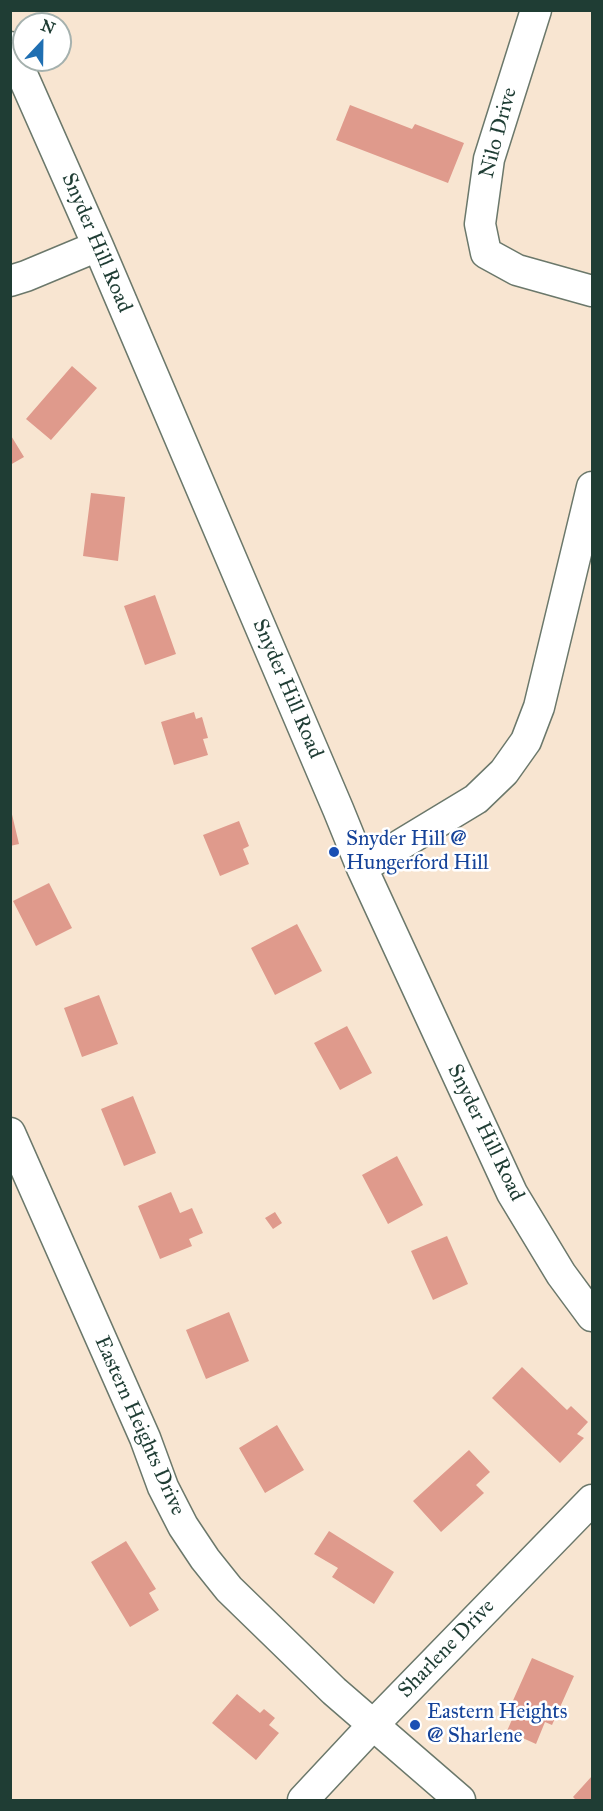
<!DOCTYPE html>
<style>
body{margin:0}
#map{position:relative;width:603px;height:1811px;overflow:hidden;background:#f8e5d1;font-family:"IM FELL Great Primer",serif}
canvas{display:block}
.frame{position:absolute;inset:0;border:12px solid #1f3d34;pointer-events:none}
.north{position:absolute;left:12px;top:12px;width:60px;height:60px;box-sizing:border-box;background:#fff;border:2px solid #a5b1ae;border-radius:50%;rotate:22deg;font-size:16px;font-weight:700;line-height:24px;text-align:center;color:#1f3d34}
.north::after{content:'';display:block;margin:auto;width:21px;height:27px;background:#1f6fb2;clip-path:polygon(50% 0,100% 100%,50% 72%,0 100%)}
</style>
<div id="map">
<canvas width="603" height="1811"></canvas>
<div class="frame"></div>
<div class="north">N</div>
</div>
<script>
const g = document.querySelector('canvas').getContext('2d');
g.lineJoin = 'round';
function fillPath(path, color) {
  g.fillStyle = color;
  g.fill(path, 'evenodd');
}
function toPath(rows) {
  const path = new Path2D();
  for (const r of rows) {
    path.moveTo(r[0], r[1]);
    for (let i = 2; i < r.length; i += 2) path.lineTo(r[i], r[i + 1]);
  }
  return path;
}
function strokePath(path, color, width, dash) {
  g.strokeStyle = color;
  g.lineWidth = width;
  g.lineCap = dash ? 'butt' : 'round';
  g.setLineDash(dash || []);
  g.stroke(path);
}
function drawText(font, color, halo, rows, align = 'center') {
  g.font = font + ' "IM FELL Great Primer",serif';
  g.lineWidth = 5;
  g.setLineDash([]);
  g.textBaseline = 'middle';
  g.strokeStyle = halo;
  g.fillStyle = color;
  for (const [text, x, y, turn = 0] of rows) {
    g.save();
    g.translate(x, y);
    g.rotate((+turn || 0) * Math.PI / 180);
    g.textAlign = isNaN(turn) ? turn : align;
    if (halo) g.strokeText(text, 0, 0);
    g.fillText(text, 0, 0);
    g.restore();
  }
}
fillPath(toPath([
 [350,105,412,129,415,124,464,143,448,183,336,140],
 [72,366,97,388,51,440,26,419],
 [10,434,24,457,10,465],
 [91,493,125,497,118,561,83,556],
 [155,595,176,654,145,665,124,606],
 [194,712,196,719,202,717,208,738,203,739,208,755,174,765,161,722],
 [10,806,19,844,10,846],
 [239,821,249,846,243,849,249,864,220,876,203,835],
 [49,883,72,928,36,946,13,901],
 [297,924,322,971,275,995,251,948],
 [99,995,118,1044,82,1057,64,1008],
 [347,1026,372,1073,340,1090,314,1043],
 [133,1096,156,1153,124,1166,101,1109],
 [397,1156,423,1205,388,1224,362,1175],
 [171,1192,180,1213,192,1208,203,1233,189,1239,192,1246,160,1259,138,1206],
 [275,1212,282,1223,273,1229,265,1218],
 [447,1236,468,1284,433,1300,411,1251],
 [229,1312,249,1361,206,1379,186,1330],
 [522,1367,567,1410,571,1406,588,1422,577,1434,584,1438,560,1463,492,1398],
 [277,1425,304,1470,265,1493,239,1448],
 [469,1450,490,1472,476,1485,484,1493,441,1532,413,1501],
 [329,1531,394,1572,374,1604,332,1577,338,1568,314,1554],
 [126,1541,156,1589,149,1593,159,1610,130,1627,91,1562],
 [532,1658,574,1676,552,1725,545,1722,536,1744,507,1731,517,1708,511,1705],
 [237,1694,260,1713,264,1709,275,1718,269,1725,279,1733,256,1760,212,1723],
 [592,1776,592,1800,576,1800,573,1797]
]), '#df9a8c');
const minor = toPath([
 [536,10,489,159,480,224,486,253,517,270,592,291],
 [10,47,98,246,338,809,362,868,512,1193,561,1274,592,1316],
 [10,281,26,276,98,246],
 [362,868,476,799,504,772,526,741,539,707,592,487],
 [10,1133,145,1438,163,1487,183,1526,205,1559,229,1589,334,1691,460,1800],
 [303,1800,373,1725,592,1500]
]);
strokePath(minor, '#6b786b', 33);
strokePath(minor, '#fff', 30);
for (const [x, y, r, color] of [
 [334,852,6,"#1a4fb4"],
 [415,1725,6,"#1a4fb4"]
]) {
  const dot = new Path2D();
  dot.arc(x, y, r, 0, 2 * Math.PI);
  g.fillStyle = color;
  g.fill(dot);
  strokePath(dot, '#fff', 2);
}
drawText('21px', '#1f3d34', '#fff', [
 ["Nilo Drive",499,133,-75],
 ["Snyder Hill Road",96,243,67],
 ["Snyder Hill Road",287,689,67],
 ["Snyder Hill Road",485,1133,64],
 ["Eastern Heights Drive",139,1426,66],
 ["Sharlene Drive",447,1649,-46]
]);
drawText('21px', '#164399', '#fff', [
 ["Snyder Hill @",346,840],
 ["Hungerford Hill",346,864],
 ["Eastern Heights",427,1713],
 ["@ Sharlene",427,1737]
], 'left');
</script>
